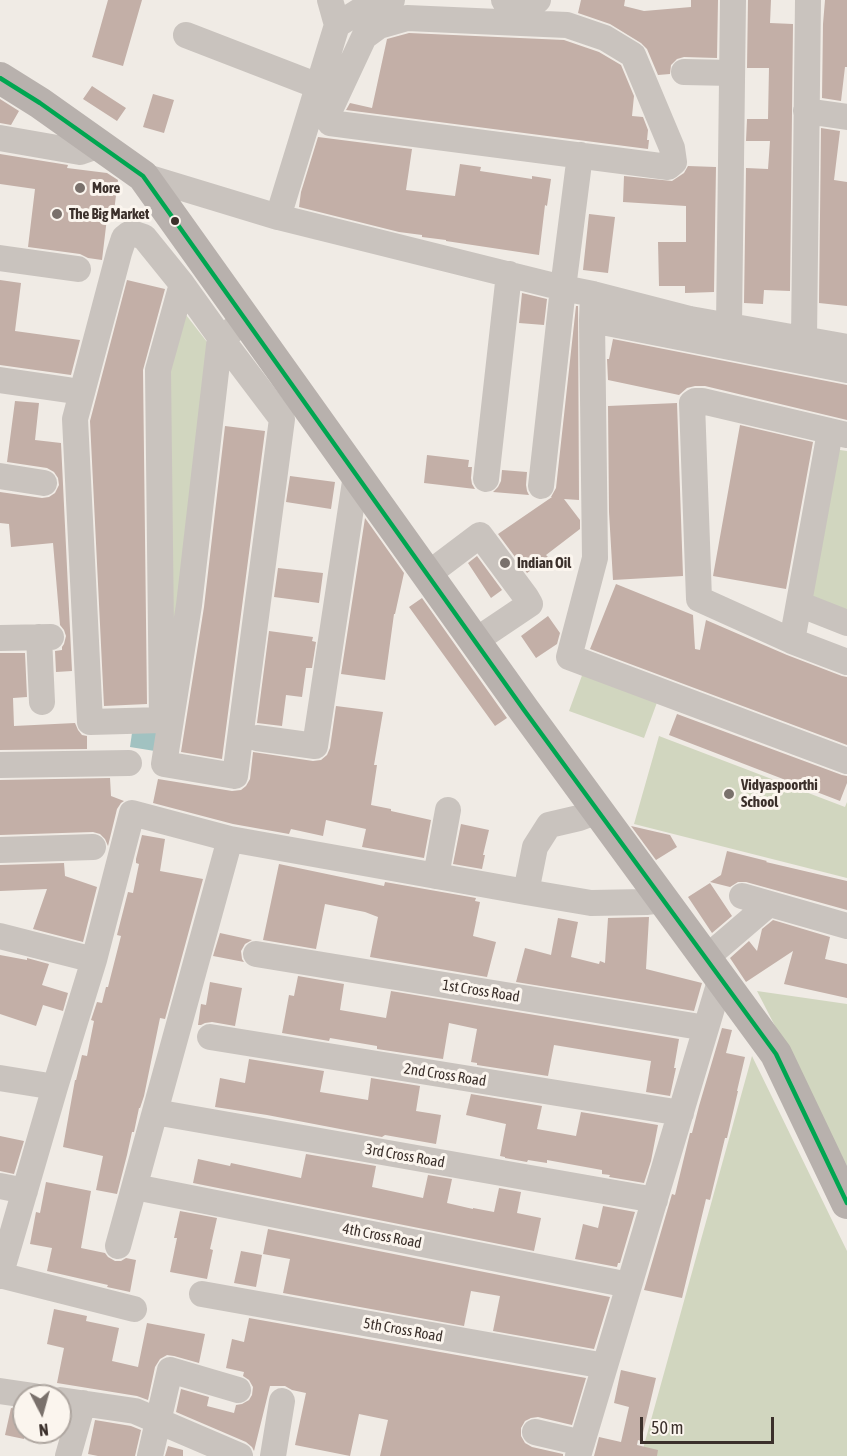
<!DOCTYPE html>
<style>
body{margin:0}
#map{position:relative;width:847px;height:1456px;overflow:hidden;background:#f0ebe5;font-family:"Asap Condensed",sans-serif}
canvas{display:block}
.north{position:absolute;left:12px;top:1384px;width:60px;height:60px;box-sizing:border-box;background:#fbf5ee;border:2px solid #aea6a0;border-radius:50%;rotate:174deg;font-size:16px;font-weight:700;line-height:24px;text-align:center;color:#3b302b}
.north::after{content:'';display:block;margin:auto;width:21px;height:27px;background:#7a716c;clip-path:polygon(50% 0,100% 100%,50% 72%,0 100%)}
.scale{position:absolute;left:640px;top:1417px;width:134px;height:27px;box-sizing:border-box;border:3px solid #3b302b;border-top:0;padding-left:8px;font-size:18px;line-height:21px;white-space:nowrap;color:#3b302b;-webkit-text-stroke:4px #fbf5ee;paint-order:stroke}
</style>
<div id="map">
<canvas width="847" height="1456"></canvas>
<div class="north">N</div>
<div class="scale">50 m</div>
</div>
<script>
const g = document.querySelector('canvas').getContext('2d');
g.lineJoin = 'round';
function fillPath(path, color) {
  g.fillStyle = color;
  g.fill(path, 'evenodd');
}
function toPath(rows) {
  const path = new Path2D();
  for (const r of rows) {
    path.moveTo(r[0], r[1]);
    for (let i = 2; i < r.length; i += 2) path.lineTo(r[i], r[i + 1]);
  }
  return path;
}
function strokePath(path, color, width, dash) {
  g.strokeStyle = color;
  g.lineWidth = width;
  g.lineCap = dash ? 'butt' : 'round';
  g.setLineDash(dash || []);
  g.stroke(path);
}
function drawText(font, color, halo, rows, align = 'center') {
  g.font = font + ' "Asap Condensed",sans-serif';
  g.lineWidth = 6;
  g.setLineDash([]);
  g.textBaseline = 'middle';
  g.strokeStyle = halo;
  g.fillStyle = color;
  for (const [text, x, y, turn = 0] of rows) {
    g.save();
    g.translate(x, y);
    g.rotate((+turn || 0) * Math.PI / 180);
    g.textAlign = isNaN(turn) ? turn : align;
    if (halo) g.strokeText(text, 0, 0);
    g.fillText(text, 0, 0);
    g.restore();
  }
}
fillPath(toPath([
 [183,311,214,351,165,721,162,371],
 [833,449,847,451,847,613,808,600],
 [584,670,659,697,644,738,569,711],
 [659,736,845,807,847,802,847,878,634,824],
 [757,991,847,1004,847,1166],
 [752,1056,847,1251,847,1456,641,1456]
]), '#d1d6bf');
fillPath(toPath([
 [133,726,165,731,161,752,130,747]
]), '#a1c2c1');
fillPath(toPath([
 [108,0,142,0,123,66,92,57],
 [581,0,625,0,624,6,644,11,691,7,691,0,718,0,717,58,684,57,677,59,671,65,670,74,658,75,647,49,641,43,610,24,578,13],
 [748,0,771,0,770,23,793,24,790,291,764,290,763,304,744,303,746,168,768,169,770,141,746,141,747,119,768,119,769,68,747,68],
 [825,0,847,0,847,67,845,67,841,101,822,98,823,24],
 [409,33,564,40,599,52,621,65,634,96,632,116,643,117,648,130,647,140,649,140,648,149,346,110,350,103,372,108,387,39],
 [92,86,126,108,117,121,83,99],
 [153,94,174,100,164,133,143,127],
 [0,99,19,111,11,125,0,123],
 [821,128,840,131,834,180,847,182,847,306,819,303],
 [318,137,412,149,406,190,455,196,460,164,481,167,480,171,532,179,532,176,551,179,547,206,545,205,539,255,446,241,446,240,422,237,422,235,399,232,299,207,301,192],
 [0,154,68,165,67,168,107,173,118,180,113,219,107,218,102,260,88,258,80,254,28,247,35,189,0,184],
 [688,166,716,167,714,292,685,293,685,286,659,286,658,242,686,242,686,206,623,202,624,176,672,181,684,173],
 [589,214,615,217,608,273,583,270],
 [0,280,21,283,15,331,80,340,71,375,0,365],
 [127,280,165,289,143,370,147,704,104,706,90,421],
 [522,293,547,299,544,325,519,323],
 [576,306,578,306,579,500,564,499,580,520,580,529,546,555,549,558,527,573,498,534,552,497,551,497,556,488],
 [613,339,847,385,847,420,705,386,695,386,687,388,679,395,608,380,607,359,609,359],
 [15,401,39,403,35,440,61,443,72,671,56,672,55,651,62,650,62,647,64,644,66,636,64,630,60,625,53,543,11,547,9,524,0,523,0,492,42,498,49,497,55,493,59,485,58,478,54,472,47,468,7,462],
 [677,403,683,576,613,580,609,512,608,406],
 [740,425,813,442,786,589,713,576],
 [225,426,265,431,222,759,181,752,204,607],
 [427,455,469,460,468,467,472,467,471,478,472,484,475,489,424,483],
 [502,470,527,472,526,485,527,491,529,495,493,492,498,487,501,481],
 [290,476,335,482,331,509,286,502],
 [365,518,404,573,395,614,394,614,385,680,341,674],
 [477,556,502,590,491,598,468,563],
 [278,568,323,573,319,603,274,597],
 [616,584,693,615,695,649,700,650,706,620,787,655,842,676,847,677,847,745,590,649],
 [422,598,507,718,495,726,409,607],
 [548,616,560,633,557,644,536,658,521,636],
 [269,631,313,637,312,641,316,642,312,668,306,668,302,697,286,695,282,726,257,723],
 [0,653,25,653,27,697,13,698,14,726,75,723,78,730,82,735,87,736,87,749,0,750],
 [336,706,383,712,374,765,377,765,371,805,391,809,391,811,431,820,424,858,362,847,366,829,326,820,323,836,291,829,289,834,233,824,153,803,158,779,232,791,241,790,246,786,250,779,253,752,313,761,321,760,327,755,330,748],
 [677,714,842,775,847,776,847,783,840,801,669,735],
 [110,778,111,796,124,801,121,803,117,809,108,846,105,839,100,834,93,832,0,835,0,780],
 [461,824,489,830,483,855,485,855,482,869,453,864],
 [631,826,670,835,677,847,656,860],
 [142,835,165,839,160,871,203,879,165,1019,160,1018,144,1096,140,1108,139,1108,134,1132,132,1132,127,1155,117,1194,96,1190,103,1156,63,1147,75,1080,76,1080,82,1055,87,1056,94,1021,91,1020,97,1002,102,1003,106,987,108,987,121,936,117,935,128,892,133,893,139,864,136,863,136,859],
 [727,851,767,861,766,862,847,881,847,910,746,882,738,882,730,887,710,882,721,875],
 [64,863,65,876,97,887,83,942,33,929,47,889,0,891,0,865],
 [279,864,384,886,385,882,476,898,475,901,480,902,473,936,496,942,487,977,370,957,378,917,365,912,325,904,316,949,263,940],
 [710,883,732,916,712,933,688,897],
 [649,917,646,969,702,983,694,1011,516,982,525,948,551,955,558,918,578,922,571,957,599,964,600,961,605,963,608,918],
 [773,920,830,937,825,959,847,964,847,998,784,984,793,951,746,982,730,958,749,941,757,951,762,929],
 [220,933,252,940,245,944,241,951,242,959,244,962,213,956],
 [0,955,27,960,27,958,49,964,42,985,68,993,63,1011,43,1005,36,1026,0,1014],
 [298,976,344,984,340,1010,386,1018,391,991,679,1039,674,1068,676,1068,670,1096,646,1092,651,1061,554,1045,548,1076,477,1065,477,1063,471,1062,477,1029,449,1023,443,1059,377,1049,377,1046,330,1038,329,1041,282,1033,289,995,294,996],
 [210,982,242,988,235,1026,212,1022,205,1023,201,1025,198,1025,201,1004,206,1005],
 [722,1028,732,1030,726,1053,745,1057,737,1091,738,1091,727,1138,725,1138,710,1200,706,1199,682,1298,644,1290,672,1194,675,1195,690,1133,692,1133,699,1106],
 [249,1059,324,1071,320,1092,368,1100,371,1078,420,1086,416,1111,441,1115,436,1144,385,1135,382,1137,267,1115,215,1107,220,1078,245,1083],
 [471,1094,542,1106,537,1129,576,1136,581,1112,658,1125,651,1161,644,1183,609,1177,610,1175,602,1174,602,1170,547,1160,547,1163,528,1160,527,1162,505,1158,505,1157,500,1156,506,1124,466,1115],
 [0,1136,24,1141,14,1174,0,1171],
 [306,1154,376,1166,372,1187,423,1198,428,1175,452,1179,447,1203,473,1209,473,1208,494,1212,499,1188,521,1192,517,1213,541,1218,534,1251,193,1183,198,1159,230,1166,231,1163,301,1178],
 [46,1182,91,1191,81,1248,105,1253,108,1257,115,1261,121,1261,126,1258,136,1260,130,1292,107,1287,108,1285,47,1271,52,1248,30,1244,36,1212,40,1213],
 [603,1206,635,1212,620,1263,618,1263,617,1267,575,1259,583,1224,598,1228],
 [180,1211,217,1218,210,1249,213,1250,207,1279,170,1272,177,1238,174,1238],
 [268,1229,610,1297,594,1349,493,1331,500,1296,471,1291,464,1326,283,1293,290,1259,263,1254],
 [241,1251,262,1255,256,1287,234,1283],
 [54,1309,87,1316,86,1321,119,1328,112,1361,138,1367,147,1323,205,1334,199,1363,174,1356,167,1355,160,1359,155,1367,148,1400,137,1396,57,1383,64,1348,47,1344],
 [249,1318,586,1378,572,1425,538,1417,531,1418,525,1421,521,1428,521,1436,525,1443,532,1447,563,1454,563,1456,380,1456,388,1420,359,1414,350,1456,295,1445,306,1393,292,1390,285,1386,270,1386,254,1451,252,1447,246,1442,176,1412,181,1389,209,1397,207,1406,234,1413,236,1405,242,1404,249,1400,252,1395,253,1387,249,1380,243,1376,244,1372,226,1368,232,1339,244,1342],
 [621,1370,656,1378,641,1441,638,1440,637,1445,658,1450,657,1456,594,1456,599,1437,621,1442,629,1407,614,1403],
 [11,1408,24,1410,24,1439,5,1435],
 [95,1420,131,1426,141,1430,135,1456,98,1456,88,1454],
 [168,1446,183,1450,183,1456,165,1456]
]), '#c3afa7');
strokePath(toPath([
 [330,0,337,25],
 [504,0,530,4,538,0],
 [407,18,567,25,605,38,633,55,672,148,674,162,668,167,330,123,328,114,364,37,379,26,407,18],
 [186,35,318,86],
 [684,72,732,73],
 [806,111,847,117],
 [0,138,80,152,100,145],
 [143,176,278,217,563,288,593,294,690,319,847,347],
 [278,217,337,25,374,2,392,0],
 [0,258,78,269],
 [182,284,158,370,162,720,90,722,75,419,119,253,124,238,129,234,135,234,144,237,182,284,220,337,282,419,235,776,164,764,189,605,220,337,230,332,245,320],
 [593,294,592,320,595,558,569,657,847,761],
 [592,320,847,370],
 [729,325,733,0],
 [804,339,808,0],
 [0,380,68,390],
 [847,435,702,401,695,401,692,403,699,599,792,641,847,662],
 [0,476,44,483],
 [486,479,509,274],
 [541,486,563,288,580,155],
 [427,575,480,535,526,597,530,604,475,641],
 [799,604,847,623],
 [39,637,42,702],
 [0,638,51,637],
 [792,641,830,432],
 [257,738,315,746,356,475],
 [0,765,129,763],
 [0,850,93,847],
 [436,876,448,810],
 [526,892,591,903,646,902,663,900],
 [742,896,847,926],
 [0,936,94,960],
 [256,954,706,1028],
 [706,958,769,904],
 [210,1037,681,1113],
 [0,1078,55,1087],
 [155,1112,655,1200],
 [0,1186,25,1191],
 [135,1187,629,1285],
 [118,1246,230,839],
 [0,1275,134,1309],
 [0,1276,55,1087,94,960,132,813,230,839,526,892,535,847,549,825,579,818,598,811],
 [202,1294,605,1366],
 [0,1391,34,1396],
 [60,1400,135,1411,240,1456],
 [535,1432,582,1443],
 [68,1456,83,1403],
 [150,1456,170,1370,238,1390],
 [273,1456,282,1401],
 [578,1456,721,978]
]), '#c9c3be', 26);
strokePath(toPath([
 [0,78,40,103,143,176,524,710,776,1054,847,1203]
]), '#b8b1ad', 32);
strokePath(toPath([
 [0,78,40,103,143,176,524,710,776,1054,847,1203]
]), '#00a651', 4.5);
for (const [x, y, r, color] of [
 [80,188,6,"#7a716c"],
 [57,214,6,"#7a716c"],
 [175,221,5,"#3b302b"],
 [505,563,6,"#7a716c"],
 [729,794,6,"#7a716c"]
]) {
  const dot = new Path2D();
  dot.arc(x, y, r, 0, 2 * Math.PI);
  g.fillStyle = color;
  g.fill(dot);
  strokePath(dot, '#fbf5ee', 2);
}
drawText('bold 15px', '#3b302b', '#fbf5ee', [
 ["More",92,188],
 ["The Big Market",69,214],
 ["Indian Oil",517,563],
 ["Vidyaspoorthi",741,785],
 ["School",741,802]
], 'left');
drawText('15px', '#3b302b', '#fbf5ee', [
 ["1st Cross Road",481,991,9],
 ["2nd Cross Road",445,1075,9],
 ["3rd Cross Road",405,1156,10],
 ["4th Cross Road",382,1236,11],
 ["5th Cross Road",403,1330,10]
]);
</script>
